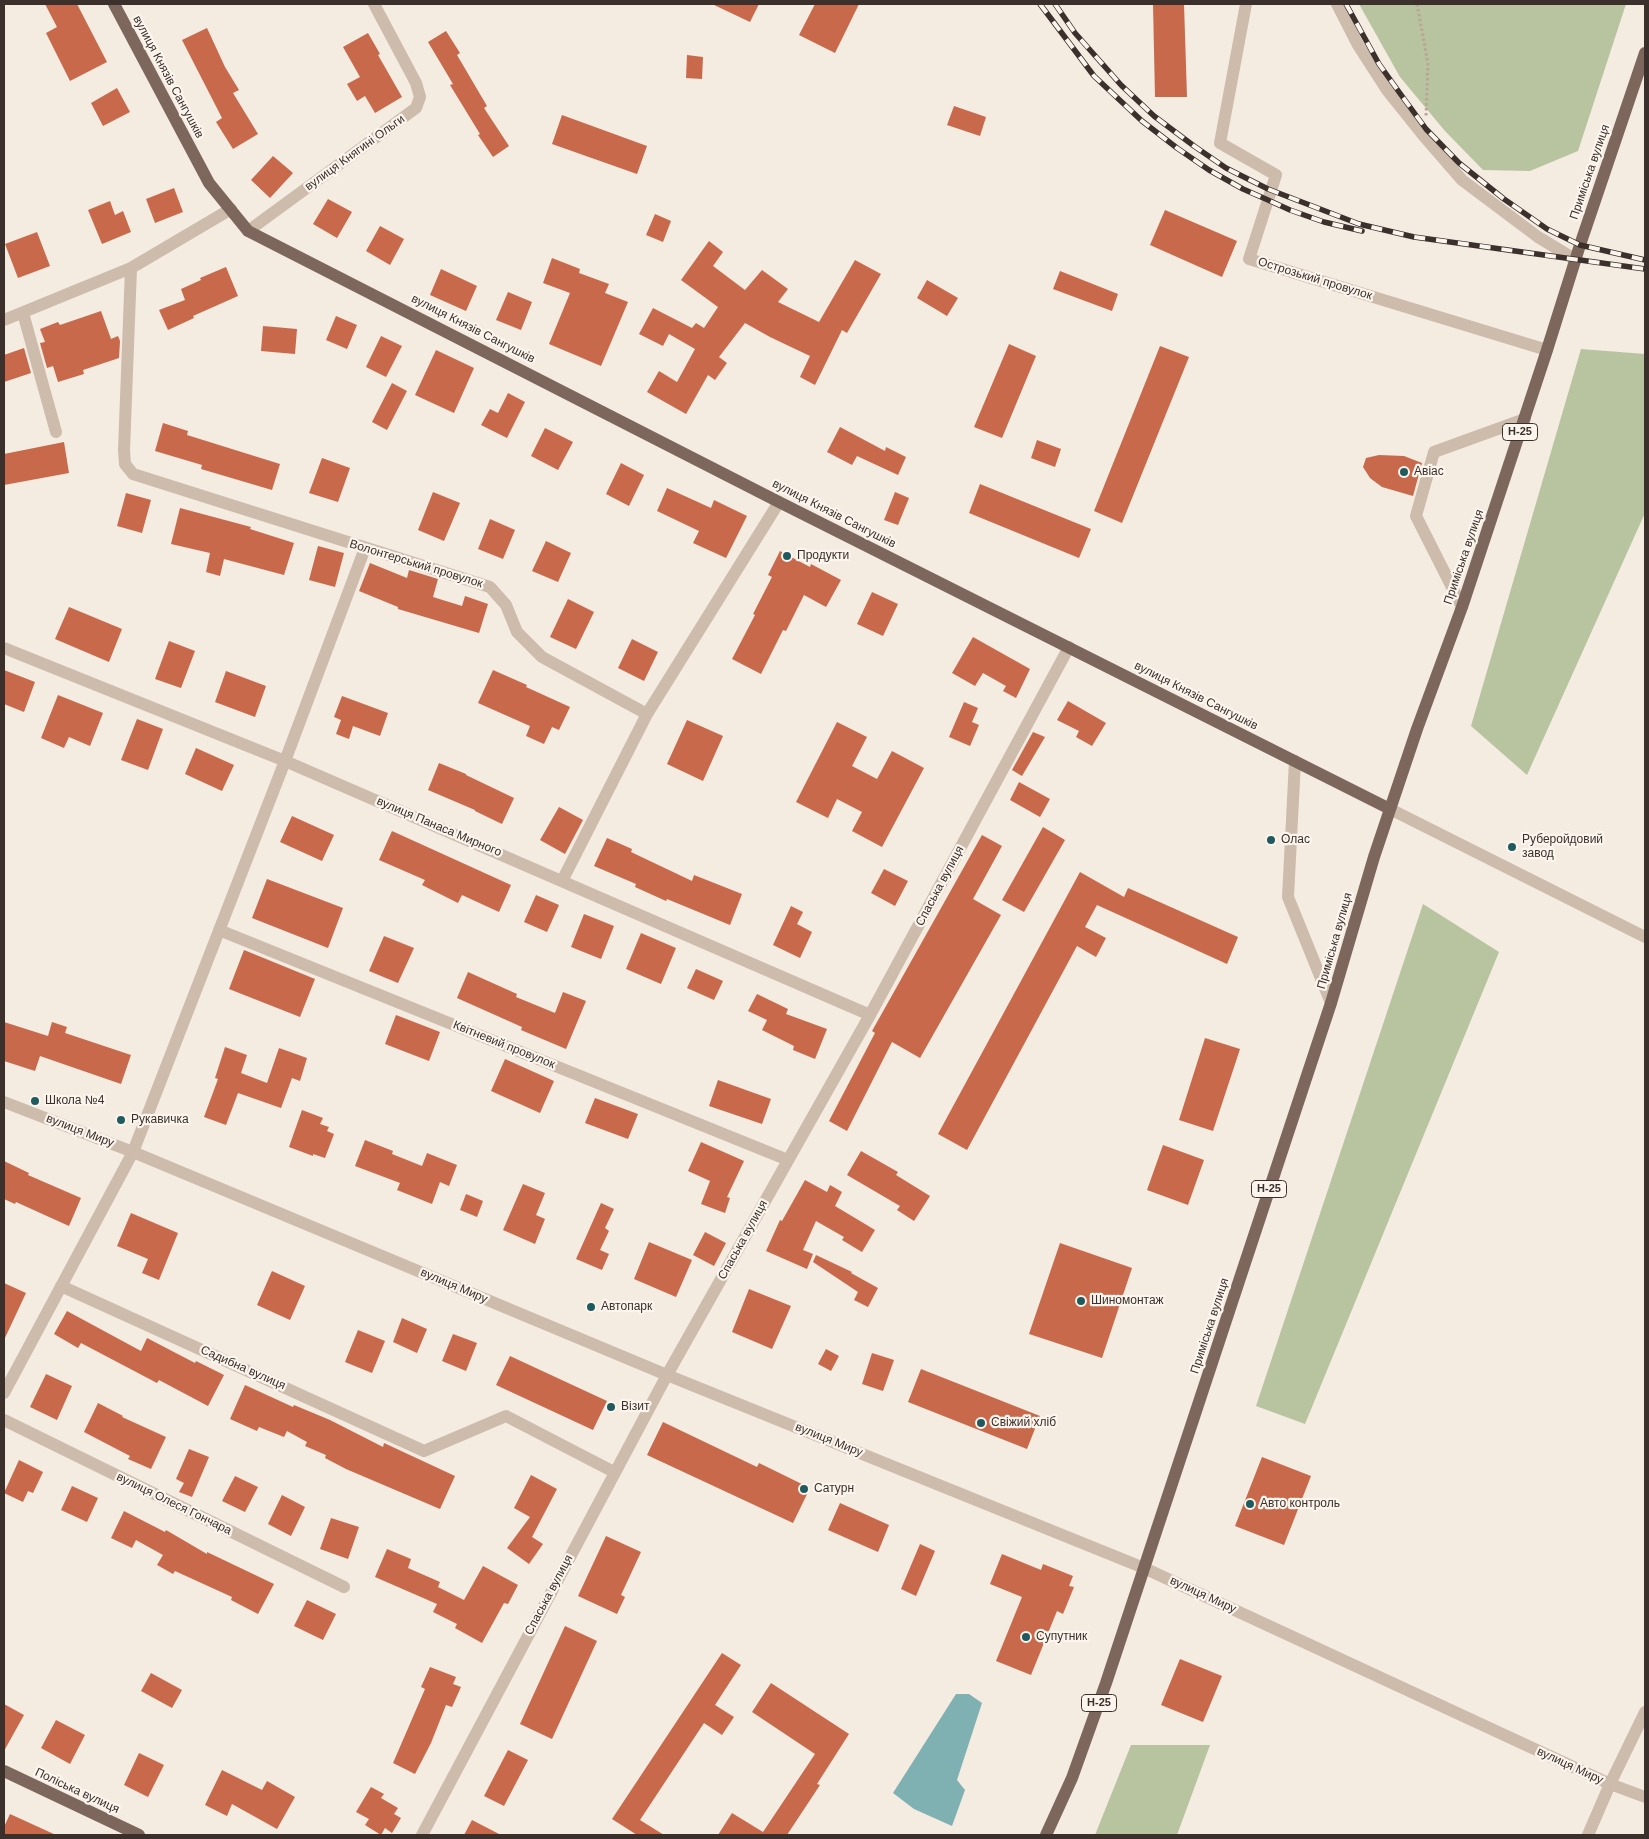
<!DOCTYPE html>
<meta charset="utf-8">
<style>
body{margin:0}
#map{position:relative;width:1649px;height:1839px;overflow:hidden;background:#f4ebe1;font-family:Helvetica,sans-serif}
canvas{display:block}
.frame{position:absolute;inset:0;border:5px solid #3b302b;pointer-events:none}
</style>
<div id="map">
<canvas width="1649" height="1839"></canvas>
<div class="frame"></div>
</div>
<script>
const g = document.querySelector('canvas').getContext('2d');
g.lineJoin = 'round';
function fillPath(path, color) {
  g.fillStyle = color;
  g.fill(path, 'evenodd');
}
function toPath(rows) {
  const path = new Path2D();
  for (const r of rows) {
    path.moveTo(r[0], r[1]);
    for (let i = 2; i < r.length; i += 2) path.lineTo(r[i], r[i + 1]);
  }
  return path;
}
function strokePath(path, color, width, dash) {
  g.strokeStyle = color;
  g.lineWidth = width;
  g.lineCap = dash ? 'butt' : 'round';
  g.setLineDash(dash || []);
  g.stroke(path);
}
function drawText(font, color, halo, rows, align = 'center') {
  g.font = font + ' Helvetica,sans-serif';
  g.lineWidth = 4.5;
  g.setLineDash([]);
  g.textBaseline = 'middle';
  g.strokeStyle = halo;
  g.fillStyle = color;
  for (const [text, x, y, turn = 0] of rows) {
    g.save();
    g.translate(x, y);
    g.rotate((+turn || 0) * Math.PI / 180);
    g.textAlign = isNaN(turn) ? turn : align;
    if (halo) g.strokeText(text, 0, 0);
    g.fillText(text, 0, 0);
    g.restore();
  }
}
fillPath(toPath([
 [1359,4,1626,4,1578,151,1530,171,1483,170,1445,131,1400,77],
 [1581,349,1645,354,1645,513,1527,775,1471,726],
 [1423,904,1499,952,1305,1424,1256,1406],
 [1131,1745,1210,1745,1177,1835,1095,1835]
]), '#b8c4a0');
fillPath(toPath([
 [956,1694,969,1694,982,1703,957,1780,965,1790,952,1826,914,1809,893,1793]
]), '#7fb0b2');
fillPath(toPath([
 [45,4,77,4,107,62,70,81,46,33,57,27],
 [712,4,759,4,750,22],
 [815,4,859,4,835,53,799,35],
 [1153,4,1184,4,1187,97,1155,97],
 [207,28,225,67,239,90,233,93,258,134,233,149,216,122,222,118,182,40],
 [446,31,460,53,457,55,487,106,484,108,509,146,493,157,478,135,480,134,450,85,453,84,428,42],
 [368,33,380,54,378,55,402,97,375,113,365,96,357,101,347,84,360,77,343,47],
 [687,55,703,57,702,79,686,78],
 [117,88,130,112,103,126,91,103],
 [954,106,986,117,980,136,947,125],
 [562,115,647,146,637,174,552,144],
 [273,156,293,173,270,198,251,180],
 [174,188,183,212,155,223,146,199],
 [328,199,352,212,337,238,313,224],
 [110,201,115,215,123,211,131,232,102,244,88,210],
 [1165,210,1237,241,1222,277,1150,245],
 [655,214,671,221,663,242,646,235],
 [380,226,404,239,390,265,366,251],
 [37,232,50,266,18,278,5,244],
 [709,241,723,252,713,266,745,290,762,270,788,289,778,302,819,322,855,260,881,274,847,333,842,330,815,385,800,377,810,356,770,337,745,323,719,357,727,363,715,380,708,375,686,414,647,392,659,371,677,382,695,349,669,334,663,346,639,334,653,308,692,328,696,323,704,328,718,307,681,280],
 [552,258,580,269,579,273,609,284,605,293,628,302,601,366,549,344,570,293,543,283],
 [226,267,238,296,193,316,194,318,168,330,159,310,185,300,181,289,201,280,200,278],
 [441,269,477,286,466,311,430,295],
 [1060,271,1118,294,1112,311,1053,289],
 [927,280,958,298,947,316,917,298],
 [508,292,532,302,521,330,496,320],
 [101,311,111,339,118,336,120,341,119,358,83,370,84,374,58,382,53,366,47,368,40,343,45,342,40,329,58,322,60,325],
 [336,316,357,325,347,349,326,340],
 [263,326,297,329,295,354,261,351],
 [381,336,402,346,386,377,366,367],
 [1009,344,1036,356,1002,438,974,427],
 [1160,346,1189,357,1122,523,1094,511],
 [24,348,31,373,4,382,4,355],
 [436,350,474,368,454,413,415,395],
 [392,383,407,391,387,430,372,422],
 [508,393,525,402,507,438,481,425,490,409,498,413],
 [163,423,188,431,187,435,280,464,272,490,201,469,202,465,155,451],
 [840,427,885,451,886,447,906,457,898,475,857,456,852,465,827,452],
 [545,428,573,442,558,470,531,456],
 [1037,440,1061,449,1055,467,1031,458],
 [64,442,69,473,4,485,4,454],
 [1379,455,1404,456,1422,463,1413,496,1382,487,1370,478,1363,467,1366,458],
 [322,458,350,468,338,502,309,493],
 [621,463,644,475,629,506,606,494],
 [980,484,1091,529,1079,558,969,513],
 [667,488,711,508,714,500,747,516,726,558,693,543,699,531,657,511],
 [433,492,460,503,444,541,418,530],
 [895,492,909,498,898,525,884,520],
 [126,493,151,500,142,533,117,526],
 [180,508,251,527,250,529,294,543,284,575,224,559,220,576,206,572,210,553,171,544],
 [490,519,515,530,503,559,478,549],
 [546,541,571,553,558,582,532,571],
 [318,546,344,553,335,587,309,580],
 [780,551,810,567,811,564,841,580,826,607,804,595,786,631,783,630,761,674,732,659,755,615,753,614,772,577,768,575],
 [370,563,407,578,409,570,438,579,433,597,462,606,465,596,488,604,479,633,398,609,398,607,359,591],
 [872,592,898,604,883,636,857,624],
 [568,599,594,612,576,649,550,637],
 [69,607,122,629,109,662,55,639],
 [973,637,1030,669,1016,698,1003,691,1006,686,983,673,975,686,952,673],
 [632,639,658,652,644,681,618,668],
 [169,641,195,651,181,688,155,679],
 [4,670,35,682,24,712,4,704],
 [493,670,527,685,526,687,570,707,559,730,552,727,544,744,526,736,530,726,478,703],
 [226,671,266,686,255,717,215,702],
 [58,695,103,713,90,746,69,737,64,748,41,738],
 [342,696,388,713,380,736,353,726,349,739,336,734,341,720,334,717],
 [1068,701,1106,723,1092,746,1076,737,1079,731,1057,720],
 [964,702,978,708,972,722,979,725,970,746,949,737],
 [137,719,163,729,148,770,121,760],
 [687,720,723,736,703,781,667,764],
 [837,722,867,737,852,766,877,779,892,751,924,768,882,847,852,831,862,812,837,799,828,818,796,802],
 [1033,732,1045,737,1022,776,1012,770],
 [196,748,234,765,222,791,185,774],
 [439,763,466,774,466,775,514,798,502,824,475,811,475,810,428,790],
 [1019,782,1050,799,1040,817,1010,800],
 [559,807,583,820,565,854,540,840],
 [292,816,334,835,322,861,280,842],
 [1043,827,1065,840,1024,912,1002,900],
 [392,831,511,885,499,912,462,895,458,903,422,885,425,880,379,860],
 [982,835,1002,846,973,899,1001,915,920,1058,892,1042,847,1131,829,1121,875,1033,872,1031],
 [607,838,632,849,631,852,692,881,694,875,742,894,730,925,667,899,666,901,635,887,636,884,594,866],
 [884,869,908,881,895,906,871,893],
 [1080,872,1124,897,1128,888,1238,937,1227,964,1097,905,1085,927,1106,938,1096,957,1077,946,967,1150,938,1134],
 [267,879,343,908,328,948,252,918],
 [536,895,559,905,547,932,524,922],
 [791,906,803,912,797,924,812,932,800,958,773,945],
 [584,914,614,926,601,959,571,947],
 [641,933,676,948,661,984,626,969],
 [384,936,414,948,398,983,369,971],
 [244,950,315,979,300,1017,229,989],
 [696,969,723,981,714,1000,687,988],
 [468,972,517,994,516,997,555,1013,563,992,586,1001,566,1049,521,1030,522,1027,457,998],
 [757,994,788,1009,786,1014,827,1029,815,1059,793,1050,794,1046,762,1030,767,1020,748,1011],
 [396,1015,440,1032,429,1061,385,1044],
 [4,1022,48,1036,52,1022,67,1027,65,1033,131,1055,121,1084,40,1056,35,1071,4,1061],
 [1205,1038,1240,1049,1213,1131,1179,1120],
 [225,1047,247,1055,241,1073,267,1083,279,1048,307,1058,300,1081,292,1078,281,1108,238,1093,226,1125,204,1117,218,1079,215,1078],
 [505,1059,554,1081,540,1113,491,1091],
 [718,1080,771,1099,762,1124,709,1106],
 [595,1098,638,1114,628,1139,585,1123],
 [302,1110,323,1118,320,1124,329,1127,327,1131,334,1134,325,1158,313,1154,313,1156,289,1147],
 [365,1140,393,1151,392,1154,422,1166,427,1153,457,1165,449,1186,440,1182,432,1204,397,1190,400,1183,355,1166],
 [701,1142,744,1161,727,1197,730,1198,725,1213,701,1204,710,1181,688,1171],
 [1163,1145,1204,1160,1188,1205,1147,1190],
 [861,1151,898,1172,896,1175,930,1196,914,1221,897,1210,900,1206,847,1175],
 [4,1161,29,1173,28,1175,81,1198,69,1226,16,1202,15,1204,4,1199],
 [805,1180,827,1192,830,1185,842,1192,835,1206,875,1230,862,1252,842,1240,844,1237,816,1221,803,1250,813,1254,807,1269,766,1251,780,1220,782,1221],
 [523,1184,545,1193,536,1215,545,1219,535,1244,503,1230],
 [466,1194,483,1201,477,1217,460,1210],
 [601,1203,614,1209,605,1228,609,1231,600,1250,609,1254,602,1270,576,1259],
 [131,1213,178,1233,159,1280,142,1273,148,1259,117,1246],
 [705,1232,726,1243,714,1266,693,1255],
 [649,1242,692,1260,676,1297,634,1279],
 [1060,1243,1132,1268,1102,1358,1029,1334],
 [816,1255,852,1272,851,1273,878,1288,868,1307,854,1300,858,1292,813,1262],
 [272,1271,305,1286,290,1320,257,1305],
 [4,1283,26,1293,4,1340],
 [749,1289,791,1306,772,1349,732,1332],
 [67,1311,141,1351,147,1338,195,1363,196,1361,224,1375,208,1406,159,1380,157,1383,81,1343,78,1348,54,1334],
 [402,1318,427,1329,417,1353,393,1342],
 [358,1330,385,1341,372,1373,345,1362],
 [453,1334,477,1343,466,1371,442,1361],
 [826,1349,839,1356,831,1371,818,1364],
 [872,1353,894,1360,883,1391,862,1384],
 [510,1356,607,1401,593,1430,496,1385],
 [921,1369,1040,1416,1027,1449,908,1402],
 [46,1374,72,1386,57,1420,30,1407],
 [245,1385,293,1407,294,1405,330,1420,383,1447,384,1443,455,1476,440,1509,346,1469,325,1458,326,1455,305,1446,307,1442,287,1431,284,1437,259,1427,257,1431,230,1419],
 [98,1403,123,1416,122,1417,166,1437,151,1469,128,1459,130,1456,84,1432],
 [663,1422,757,1467,759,1463,810,1488,793,1523,647,1455],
 [189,1449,209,1457,192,1497,179,1492,184,1483,176,1479],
 [1262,1457,1311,1476,1284,1545,1235,1526],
 [19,1460,43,1472,33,1493,28,1491,23,1502,4,1493],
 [531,1475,557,1489,532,1537,543,1544,529,1564,507,1548,530,1517,514,1508],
 [235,1476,258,1487,245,1512,222,1501],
 [72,1486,98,1498,87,1522,61,1510],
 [282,1495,305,1507,291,1536,268,1524],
 [840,1503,889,1525,878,1552,828,1530],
 [124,1511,165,1532,166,1530,207,1554,207,1552,274,1584,258,1614,231,1600,232,1597,175,1571,173,1574,157,1565,163,1555,136,1540,132,1548,111,1538],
 [331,1518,359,1527,348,1559,320,1549],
 [606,1536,641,1552,621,1595,625,1597,617,1614,578,1596],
 [920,1544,935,1551,916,1596,901,1589],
 [387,1549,411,1559,408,1568,440,1582,438,1587,464,1600,483,1566,518,1585,508,1604,504,1603,482,1643,455,1628,457,1624,433,1612,437,1604,375,1577],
 [1002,1554,1041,1570,1043,1564,1073,1576,1069,1586,1074,1587,1063,1614,1057,1611,1031,1675,996,1661,1022,1597,990,1584],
 [307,1600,336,1614,323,1640,294,1626],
 [565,1626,597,1641,552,1739,520,1724],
 [722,1653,741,1665,715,1705,734,1717,722,1735,704,1723,640,1820,664,1835,637,1835,612,1819],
 [1180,1659,1222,1676,1203,1722,1161,1705],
 [430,1667,456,1677,453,1684,461,1687,452,1707,446,1705,431,1743,415,1774,393,1763,425,1689,421,1687],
 [151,1673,182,1690,172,1708,141,1691],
 [771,1683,849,1734,817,1784,820,1785,787,1835,718,1835,732,1813,763,1832,815,1754,752,1712],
 [4,1704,24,1715,4,1751],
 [56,1720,85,1735,70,1764,41,1748],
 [508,1750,528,1760,504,1806,484,1796],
 [139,1753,164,1765,148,1797,124,1785],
 [222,1770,262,1790,267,1781,295,1797,277,1829,232,1804,227,1816,205,1805],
 [371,1787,384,1794,381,1798,398,1808,394,1814,401,1818,392,1833,385,1828,381,1835,365,1825,369,1819,356,1812],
 [10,1814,56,1835,4,1835,4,1827],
 [472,1820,501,1835,464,1835]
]), '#c8694b');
strokePath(toPath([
 [1417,4,1428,64,1426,117]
]), '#b9a596', 3, [2.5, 2.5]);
strokePath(toPath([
 [1246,4,1220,143,1276,175,1249,259,1547,350],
 [1337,4,1358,45,1387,90,1423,135,1462,180,1538,237,1576,260],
 [248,231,416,108,420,97,416,83,374,4],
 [131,268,124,450,125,464,133,474,490,587,506,605,517,632,542,657,647,714,779,502],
 [23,313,56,432],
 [4,320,131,268,231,209],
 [1462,607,1416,516,1434,452,1525,419],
 [4,648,285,761,870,1015],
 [1295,761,1288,897,1331,1003],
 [1390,809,1645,937],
 [562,881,647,714],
 [219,930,788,1160],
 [4,1102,133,1152,667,1375,1144,1568,1610,1784,1645,1797],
 [61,1286,424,1451,506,1416,614,1472],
 [4,1393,133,1152,285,761,365,548],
 [4,1420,344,1587],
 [422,1835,667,1375,870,1015,1069,647],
 [1588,1835,1610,1784,1645,1712]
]), '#cdbbac', 12);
strokePath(toPath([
 [114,4,209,183,248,231,779,502,1390,809],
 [4,1771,139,1835],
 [1046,1835,1072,1778,1106,1683,1331,1003,1374,857,1417,729,1462,607,1547,350,1580,245,1645,53]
]), '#7d675c', 12);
const rail = toPath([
 [1040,4,1094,76,1142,121,1177,148,1209,170,1243,189,1268,200,1290,210,1324,222,1362,231],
 [1055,4,1075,33,1121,85,1154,116,1194,146,1226,168,1268,189,1359,224,1414,237,1645,269],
 [1346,4,1379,64,1399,92,1426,129,1459,163,1504,199,1547,229,1580,245,1645,260]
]);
strokePath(rail, '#3b302b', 5.5);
strokePath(rail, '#fbf5ee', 4, [11]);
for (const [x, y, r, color] of [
 [1404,472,5,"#1f5a5e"],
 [787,556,5,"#1f5a5e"],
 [1271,840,5,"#1f5a5e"],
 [1512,847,5,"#1f5a5e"],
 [35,1101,5,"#1f5a5e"],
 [121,1120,5,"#1f5a5e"],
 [1081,1301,5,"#1f5a5e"],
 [591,1307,5,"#1f5a5e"],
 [611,1407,5,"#1f5a5e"],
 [981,1423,5,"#1f5a5e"],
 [804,1489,5,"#1f5a5e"],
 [1250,1504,5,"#1f5a5e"],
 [1026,1637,5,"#1f5a5e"]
]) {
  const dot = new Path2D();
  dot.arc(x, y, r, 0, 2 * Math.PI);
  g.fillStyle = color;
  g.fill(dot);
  strokePath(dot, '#fbf5ee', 2);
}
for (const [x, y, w] of [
 [1520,432,35],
 [1269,1189,35],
 [1099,1703,35]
]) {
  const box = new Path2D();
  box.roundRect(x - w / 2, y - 8.5, w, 17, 4);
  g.fillStyle = '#fbf5ee';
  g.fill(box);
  strokePath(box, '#3b302b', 1);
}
drawText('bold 11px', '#3b302b', null, [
 ["Н-25",1520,432],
 ["Н-25",1269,1189],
 ["Н-25",1099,1703]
]);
drawText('12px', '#3b302b', '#fbf5ee', [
 ["вулиця Князів Сангушків",168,77,62],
 ["вулиця Княгині Ольги",355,153,-36],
 ["Приміська вулиця",1590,172,-71],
 ["Острозький провулок",1315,279,17],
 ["вулиця Князів Сангушків",473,329,27],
 ["вулиця Князів Сангушків",834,514,27],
 ["Приміська вулиця",1464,557,-71],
 ["Волонтерський провулок",416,564,17],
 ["вулиця Князів Сангушків",1196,696,27],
 ["вулиця Панаса Мирного",439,827,23],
 ["Спаська вулиця",940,886,-62],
 ["Приміська вулиця",1335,941,-74],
 ["Квітневий провулок",504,1045,22],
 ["вулиця Миру",80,1131,21],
 ["Спаська вулиця",743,1240,-61],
 ["вулиця Миру",454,1286,23],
 ["Приміська вулиця",1210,1326,-72],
 ["Садибна вулиця",243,1368,24],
 ["вулиця Миру",829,1440,22],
 ["вулиця Олеся Гончара",174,1504,26],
 ["Спаська вулиця",549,1595,-62],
 ["вулиця Миру",1203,1595,25],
 ["вулиця Миру",1570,1766,25],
 ["Поліська вулиця",77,1791,25]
]);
drawText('12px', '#3b302b', '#fbf5ee', [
 ["Авіас",1414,472],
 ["Продукти",797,556],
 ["Олас",1281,840],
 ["Руберойдовий",1522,840],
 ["завод",1522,854],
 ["Школа №4",45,1101],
 ["Рукавичка",131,1120],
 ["Шиномонтаж",1091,1301],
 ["Автопарк",601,1307],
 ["Візит",621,1407],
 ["Свіжий хліб",991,1423],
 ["Сатурн",814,1489],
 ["Авто контроль",1260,1504],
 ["Супутник",1036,1637]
], 'left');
</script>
